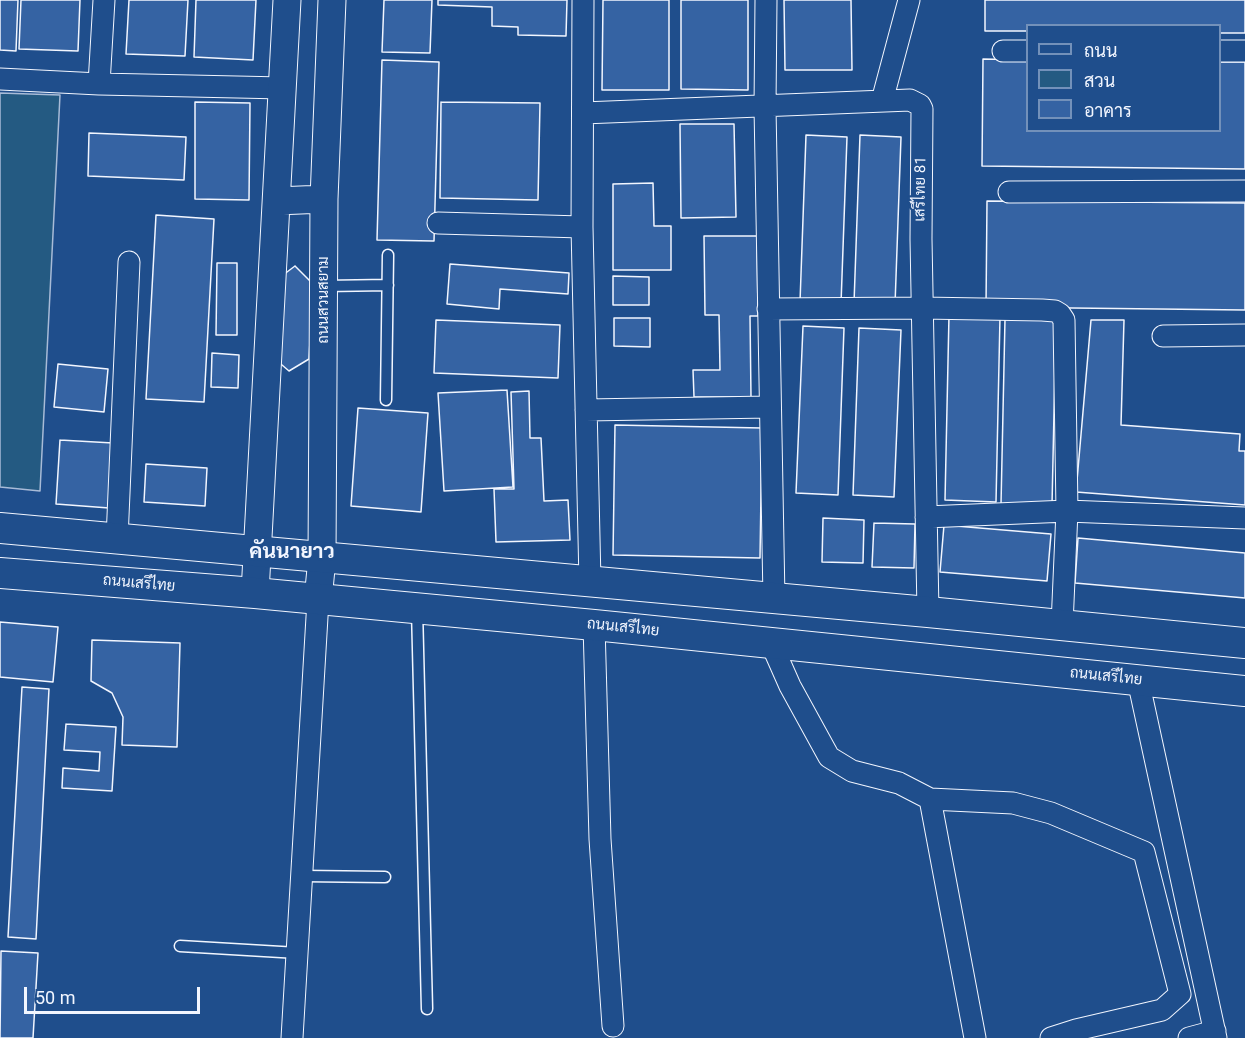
<!DOCTYPE html>
<meta charset="utf-8">
<style>
body{margin:0}
#map{position:relative;width:1245px;height:1038px;overflow:hidden;background:#1f4e8c;font-family:Roboto,Sarabun,sans-serif}
canvas{display:block}
.legend{position:absolute;left:1026px;top:24px;width:195px;height:108px;box-sizing:border-box;background:#1f4e8c;border:2px solid #7391ba;margin:0;padding:8px 10px;list-style:none;font-size:18px;color:#f2f6ff}
.legend li{display:flex;align-items:center;gap:12px;height:30px}
.legend b{width:30px;border:2px solid #7391ba}
.scale{position:absolute;left:24px;top:987px;width:176px;height:27px;box-sizing:border-box;border:3px solid #f2f6ff;border-top:0;padding-left:8px;font-size:18px;line-height:21px;white-space:nowrap;color:#f2f6ff;-webkit-text-stroke:4px #1f4e8c;paint-order:stroke}
</style>
<div id="map">
<canvas width="1245" height="1038"></canvas>
<ul class="legend">
<li><b style="height:8px;background:#1f4e8c"></b>ถนน</li>
<li><b style="height:16px;background:#245a82"></b>สวน</li>
<li><b style="height:16px;background:#3563a3"></b>อาคาร</li>
</ul>
<div class="scale">50 m</div>
</div>
<script>
const g = document.querySelector('canvas').getContext('2d');
g.lineJoin = 'round';
function fillPath(path, color) {
  g.fillStyle = color;
  g.fill(path, 'evenodd');
}
function toPath(rows) {
  const path = new Path2D();
  for (const r of rows) {
    path.moveTo(r[0], r[1]);
    for (let i = 2; i < r.length; i += 2) path.lineTo(r[i], r[i + 1]);
  }
  return path;
}
function strokePath(path, color, width, dash) {
  g.strokeStyle = color;
  g.lineWidth = width;
  g.lineCap = dash ? 'butt' : 'round';
  g.setLineDash(dash || []);
  g.stroke(path);
}
function drawText(font, color, halo, rows, align = 'center') {
  g.font = font + ' Roboto,Sarabun,sans-serif';
  g.lineWidth = 4.5;
  g.setLineDash([]);
  g.textBaseline = 'middle';
  g.strokeStyle = halo;
  g.fillStyle = color;
  for (const [text, x, y, turn = 0] of rows) {
    g.save();
    g.translate(x, y);
    g.rotate((+turn || 0) * Math.PI / 180);
    g.textAlign = isNaN(turn) ? turn : align;
    if (halo) g.strokeText(text, 0, 0);
    g.fillText(text, 0, 0);
    g.restore();
  }
}
const green = toPath([
 [0,93,60,95,40,491,0,487,0,93]
]);
fillPath(green, '#245a82');
strokePath(green, '#a8bbd7', 1.5);
const building = toPath([
 [0,0,18,0,16,51,0,50,0,0],
 [21,0,80,0,78,51,19,49,21,0],
 [129,0,188,0,185,56,126,54,129,0],
 [196,0,256,0,253,60,194,57,196,0],
 [384,0,432,0,430,53,382,52,384,0],
 [438,0,567,0,566,36,518,35,518,27,492,26,492,7,438,5,438,0],
 [603,0,669,0,669,90,602,90,603,0],
 [681,0,748,0,748,90,681,89,681,0],
 [784,0,851,0,852,70,785,70,784,0],
 [985,0,1245,0,1245,33,1220,33,1220,26,1028,26,1028,31,985,31,985,0],
 [983,59,1028,60,1028,130,1220,130,1220,62,1245,62,1245,169,982,166,983,59],
 [382,60,439,62,434,241,377,240,382,60],
 [195,102,250,103,249,200,195,199,195,102],
 [441,102,540,103,538,200,440,198,441,102],
 [680,124,734,124,736,217,681,218,680,124],
 [89,133,186,137,184,180,88,176,89,133],
 [806,135,847,137,841,304,800,302,806,135],
 [860,135,901,137,895,305,854,303,860,135],
 [653,183,654,226,671,226,671,270,613,270,613,184,653,183],
 [987,201,1245,203,1245,310,986,307,987,201],
 [156,215,214,219,204,402,146,399,156,215],
 [704,236,757,236,758,316,750,316,751,397,694,397,693,370,720,370,719,315,705,315,704,236],
 [217,263,237,263,237,335,216,335,217,263],
 [450,264,569,273,568,294,500,289,499,309,447,304,450,264],
 [295,266,313,284,309,359,289,371,275,359,279,278,295,266],
 [613,276,649,277,649,305,613,305,613,276],
 [949,315,1000,317,996,502,945,500,949,315],
 [614,318,650,318,650,347,614,346,614,318],
 [1005,319,1056,320,1052,505,1001,504,1005,319],
 [436,320,560,325,558,378,434,373,436,320],
 [1091,320,1124,320,1121,425,1240,434,1239,451,1245,451,1245,505,1076,492,1091,320],
 [803,326,844,328,838,495,796,493,803,326],
 [859,328,901,330,894,497,853,495,859,328],
 [212,353,239,355,238,388,211,387,212,353],
 [58,364,108,369,104,412,54,407,58,364],
 [507,390,513,487,444,491,438,393,507,390],
 [529,391,530,438,541,438,544,501,568,500,570,540,496,542,494,489,514,489,511,392,529,391],
 [358,408,428,413,421,512,351,506,358,408],
 [615,425,762,428,760,558,613,555,615,425],
 [60,440,113,443,109,508,56,504,60,440],
 [146,464,207,468,205,506,144,502,146,464],
 [823,518,864,520,863,563,822,562,823,518],
 [874,523,915,524,914,568,872,567,874,523],
 [944,525,1051,534,1047,581,940,572,944,525],
 [1078,538,1245,553,1245,598,1075,583,1078,538],
 [0,622,58,627,53,682,0,677,0,622],
 [92,640,180,643,177,747,122,745,123,717,112,693,91,681,92,640],
 [22,687,49,689,36,939,8,937,22,687],
 [66,724,116,727,112,791,62,788,63,768,99,771,100,752,64,750,66,724],
 [1,951,38,953,33,1038,0,1038,1,951]
]);
fillPath(building, '#3563a3');
strokePath(building, '#f2f6ff', 1.5);
const service = toPath([
 [325,286,388,285],
 [386,400,388,255],
 [417,609,427,1009],
 [303,876,385,877],
 [180,946,298,953]
]);
const minor = toPath([
 [583,0,582,227,590,582],
 [766,0,765,107,774,599],
 [1003,51,1028,51],
 [1220,51,1245,51],
 [0,79,99,84,283,88],
 [99,84,104,0],
 [882,101,909,0],
 [583,113,910,100,920,105,922,109,921,239,928,612],
 [1009,192,1245,191],
 [438,223,582,227],
 [768,309,922,308,1042,310,1055,311,1060,314,1064,320,1067,511,1062,625],
 [1163,336,1245,335],
 [586,410,770,407],
 [926,517,1067,511,1245,518],
 [117,539,129,262],
 [594,625,600,839,613,1026],
 [771,643,790,686,829,757,852,771,899,783,930,799,975,1038],
 [1138,680,1216,1038],
 [930,799,1013,803,1051,813,1144,852,1180,994,1162,1010,1076,1030,1051,1038],
 [292,1038,318,600],
 [1189,1038,1215,1031]
]);
const tertiary = toPath([
 [277,201,324,199],
 [255,593,287,0],
 [318,600,322,558,324,199,332,0]
]);
const secondary = toPath([
 [0,528,928,612,1245,643],
 [0,573,255,593,594,625,1245,691]
]);
strokePath(service, '#f2f6ff', 13);
strokePath(minor, '#f2f6ff', 23);
strokePath(tertiary, '#f2f6ff', 29);
strokePath(secondary, '#f2f6ff', 32);
strokePath(service, '#1f4e8c', 10);
strokePath(minor, '#1f4e8c', 21);
strokePath(tertiary, '#1f4e8c', 27);
strokePath(secondary, '#1f4e8c', 30);
drawText('15px', '#f2f6ff', '#1f4e8c', [
 ["เสรีไทย 81",921,189,-89],
 ["ถนนสวนสยาม",324,300,-90],
 ["ถนนเสรีไทย",139,584,5],
 ["ถนนเสรีไทย",623,628,6],
 ["ถนนเสรีไทย",1106,677,6]
]);
drawText('bold 21px', '#f2f6ff', '#1f4e8c', [
 ["คันนายาว",292,553]
]);
</script>
